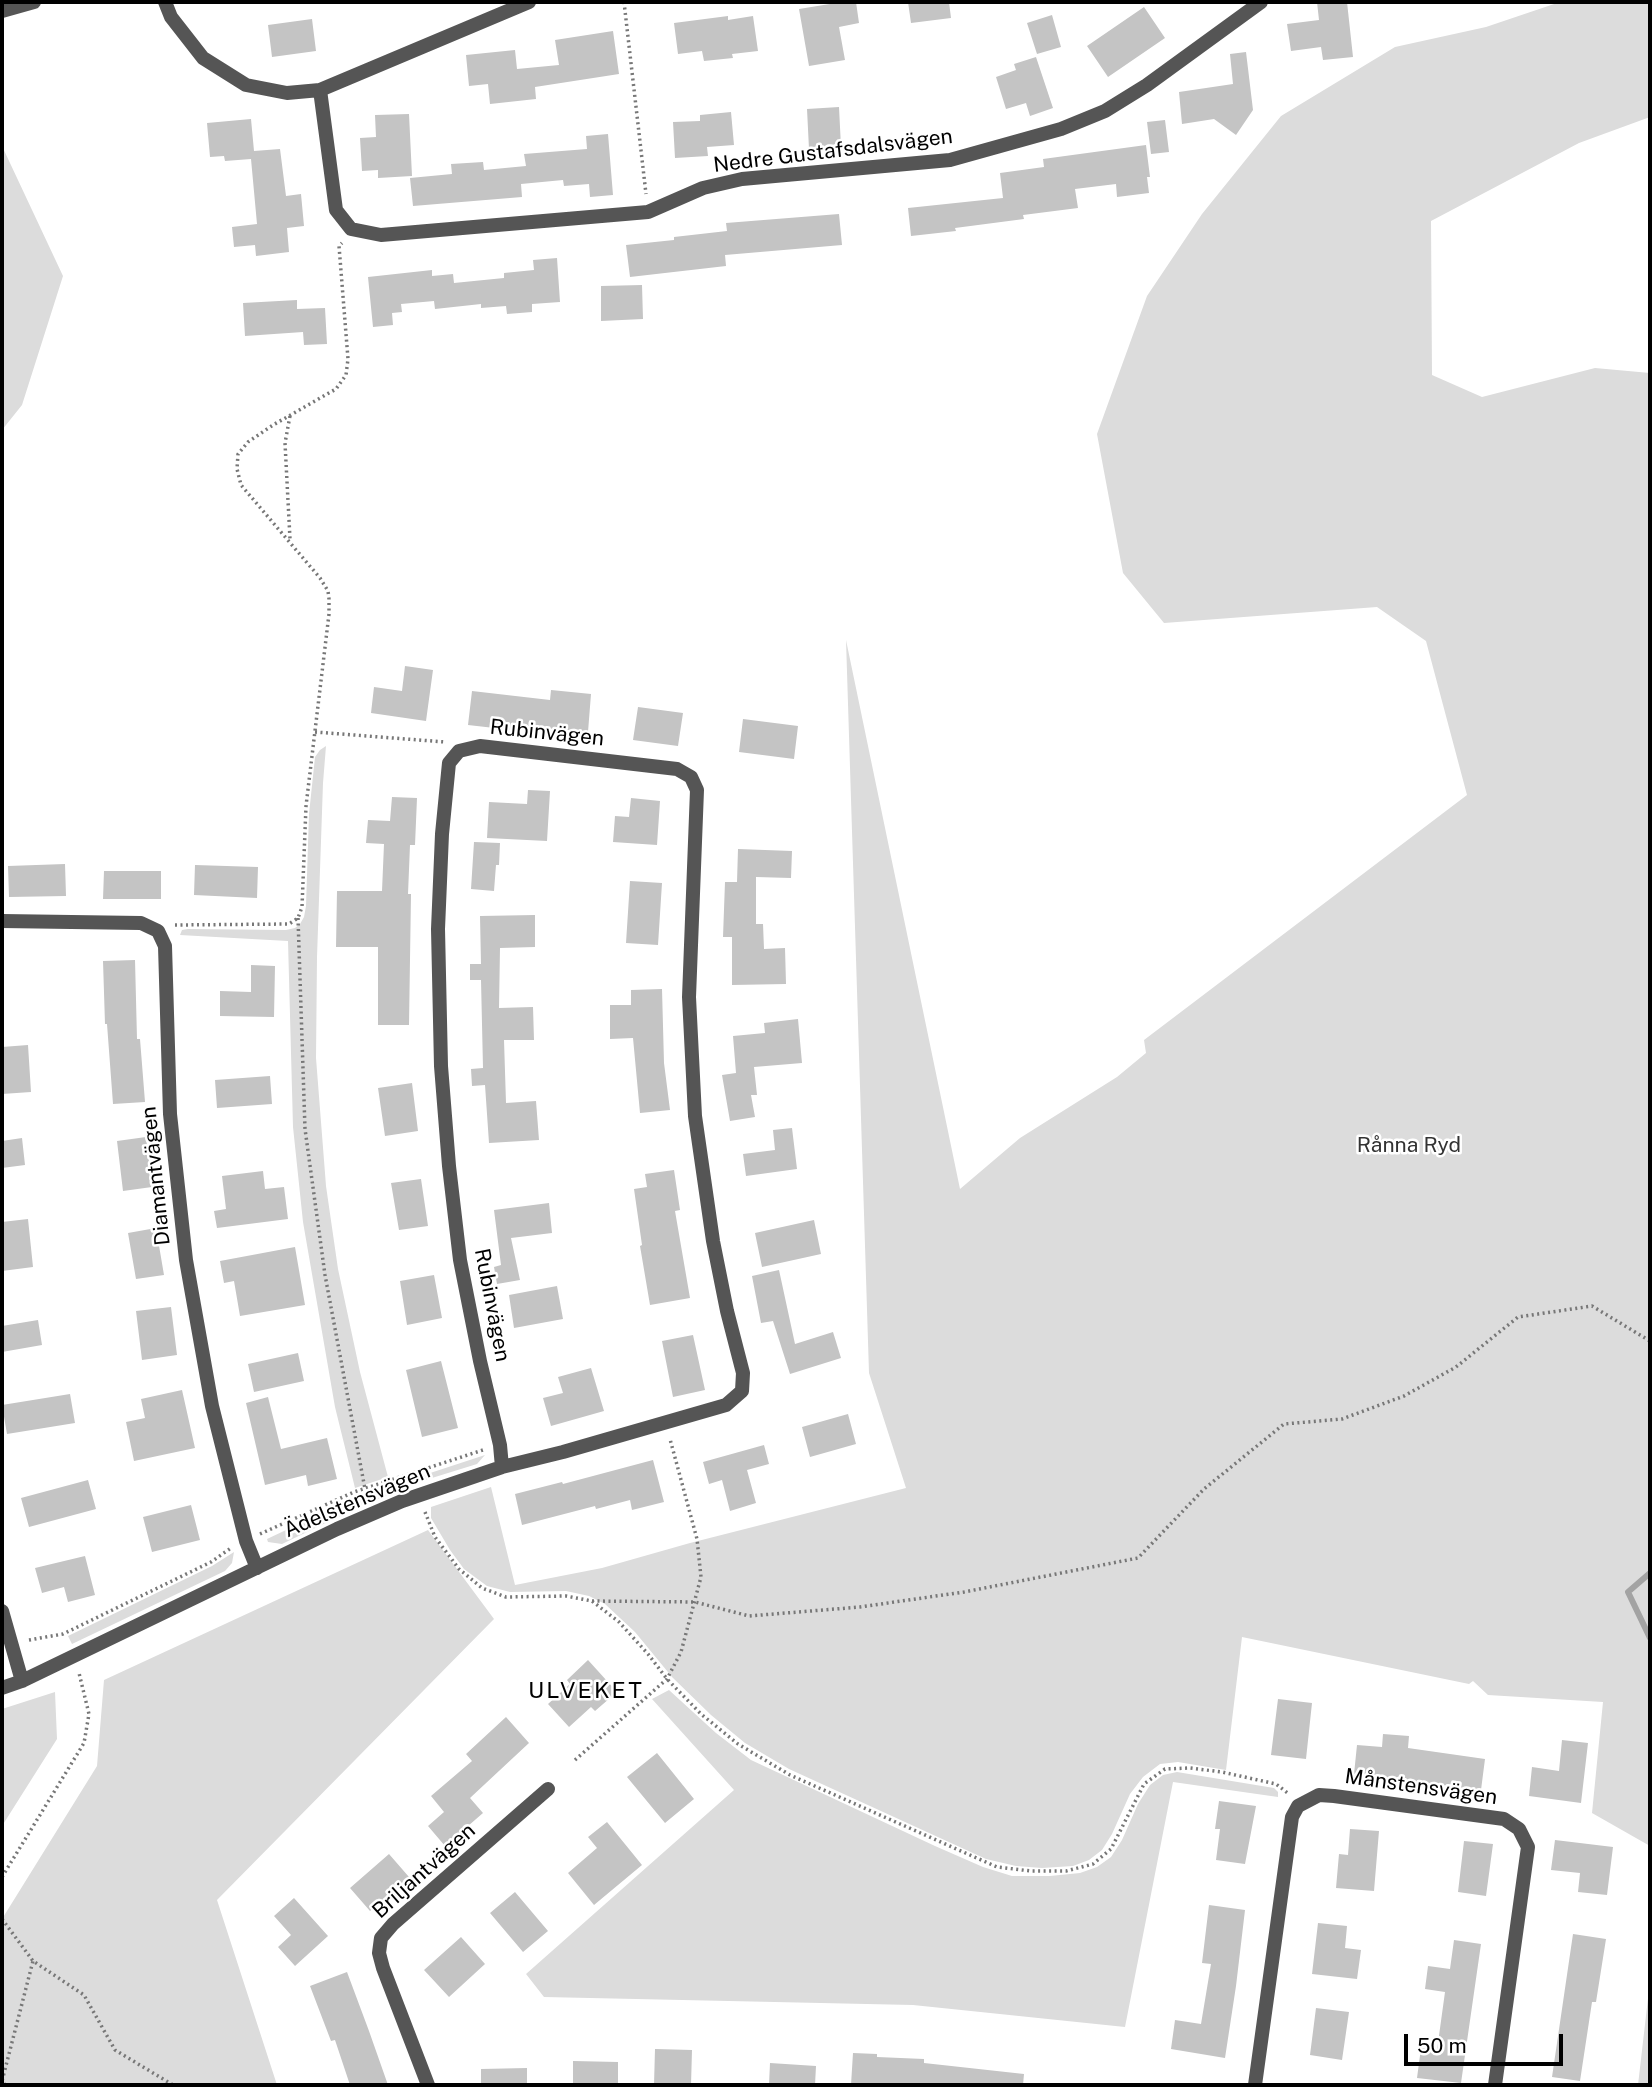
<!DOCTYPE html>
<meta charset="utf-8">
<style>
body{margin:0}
#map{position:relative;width:1652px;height:2087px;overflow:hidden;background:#fff;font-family:"Public Sans",sans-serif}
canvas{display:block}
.frame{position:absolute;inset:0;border:4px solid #000;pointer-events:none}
.scale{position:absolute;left:1404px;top:2034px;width:159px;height:32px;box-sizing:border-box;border:4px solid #000;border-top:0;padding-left:9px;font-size:21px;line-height:24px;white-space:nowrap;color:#000;-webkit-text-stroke:5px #fff;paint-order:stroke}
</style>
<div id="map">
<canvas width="1652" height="2087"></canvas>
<div class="frame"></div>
<div class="scale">50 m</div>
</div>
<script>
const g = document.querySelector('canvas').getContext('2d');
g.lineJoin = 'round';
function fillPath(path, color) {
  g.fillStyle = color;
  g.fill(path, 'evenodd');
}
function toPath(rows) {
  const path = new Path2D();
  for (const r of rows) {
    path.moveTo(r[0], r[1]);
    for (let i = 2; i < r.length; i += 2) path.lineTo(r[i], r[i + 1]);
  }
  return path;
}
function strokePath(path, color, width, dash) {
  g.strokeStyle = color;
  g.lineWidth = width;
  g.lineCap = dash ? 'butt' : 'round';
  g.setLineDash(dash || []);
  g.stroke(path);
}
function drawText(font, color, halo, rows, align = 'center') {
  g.font = font + ' "Public Sans",sans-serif';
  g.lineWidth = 5;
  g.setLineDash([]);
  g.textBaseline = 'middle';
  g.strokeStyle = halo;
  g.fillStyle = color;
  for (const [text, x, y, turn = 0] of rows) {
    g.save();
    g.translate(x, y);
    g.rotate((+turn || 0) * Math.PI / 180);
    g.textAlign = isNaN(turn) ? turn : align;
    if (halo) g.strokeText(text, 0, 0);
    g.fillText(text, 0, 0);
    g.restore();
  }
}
fillPath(toPath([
 [1560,2,1650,2,1650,117,1579,143,1431,221,1432,375,1482,397,1595,368,1650,373,1650,1846,1592,1813,1603,1702,1488,1695,1473,1681,1469,1684,1242,1637,1226,1770,1178,1762,1160,1764,1143,1777,1130,1794,1112,1834,1102,1850,1089,1860,1073,1866,1042,1868,1016,1866,986,1859,789,1769,745,1743,711,1715,672,1677,635,1632,605,1604,589,1596,566,1591,510,1592,487,1586,464,1569,450,1550,431,1518,431,1507,491,1487,515,1585,602,1568,690,1543,906,1488,869,1373,846,640,960,1189,1020,1138,1117,1077,1146,1053,1144,1040,1467,795,1426,641,1377,607,1164,623,1123,573,1097,434,1147,296,1202,214,1281,116,1395,47,1486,27],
 [2,146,63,276,22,405,2,430],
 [326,746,323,783,317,957,316,1058,326,1186,338,1269,360,1372,388,1477,355,1488,335,1407,303,1222,293,1127,288,941,180,935,182,930,188,929,286,930,295,928,300,924,304,917,306,906,309,814,315,757,320,750],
 [485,1455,477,1464,419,1482,418,1477],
 [405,1483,407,1487,363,1505,282,1544,268,1542,267,1539,358,1496],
 [428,1530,494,1619,217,1900,277,2085,2,2085,2,1919,97,1766,104,1680],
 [234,1552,232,1563,225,1571,72,1644,68,1636,212,1566],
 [669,1690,716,1733,751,1760,935,1846,983,1867,1012,1876,1050,1876,1080,1873,1097,1867,1111,1857,1122,1840,1138,1804,1150,1785,1163,1775,1177,1772,1274,1788,1278,1792,1278,1797,1173,1782,1125,2027,913,2005,544,1997,526,1974,734,1790,652,1699],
 [55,1692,57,1739,2,1826,2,1709],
 [1650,1981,1650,2085,1638,2085]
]), '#dcdcdc');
strokePath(toPath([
 [1650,1573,1628,1592,1650,1638]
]), '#a3a3a3', 6);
fillPath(toPath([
 [842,2,856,2,859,23,839,27,845,60,809,66,799,9],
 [908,2,949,2,951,18,911,23],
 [1317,2,1347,2,1353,57,1323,60,1321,47,1291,51,1287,24,1319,20],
 [1144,7,1165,38,1108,77,1087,46],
 [1052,15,1061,47,1037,54,1027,23],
 [728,16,728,20,753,16,758,51,732,54,733,58,704,61,702,51,678,54,674,23],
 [312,19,316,51,272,57,268,25],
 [613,31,619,74,535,87,536,99,490,104,488,84,469,86,466,55,515,50,517,69,559,65,555,40],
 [1246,52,1253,110,1236,135,1214,119,1182,124,1179,92,1233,84,1230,54],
 [1036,57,1053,108,1030,116,1026,103,1006,109,996,77,1016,70,1014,64],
 [839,107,841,147,809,149,807,109],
 [731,112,734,145,707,147,708,156,675,158,673,122,700,121,700,115],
 [409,114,412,176,378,178,378,170,362,171,360,138,376,137,375,115],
 [251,119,254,151,280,149,286,196,301,194,304,226,287,228,289,252,256,256,255,245,234,247,232,227,257,224,251,159,225,161,224,156,210,157,207,123],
 [1165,120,1169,152,1151,154,1147,122],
 [608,134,613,195,590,197,589,184,564,186,563,180,521,184,522,197,413,206,410,178,452,174,451,164,483,162,484,170,526,166,524,154,587,149,586,136],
 [1146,145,1150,177,1147,177,1149,193,1117,197,1116,184,1075,189,1078,208,1023,215,1024,219,955,228,956,231,911,236,908,208,1003,198,1000,173,1044,167,1043,159],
 [839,214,842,245,725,255,726,266,630,277,626,245,674,240,674,237,727,231,726,223],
 [557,258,560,302,532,304,532,312,507,314,506,306,481,308,481,304,435,309,434,301,401,304,402,312,392,313,393,325,373,327,368,277,432,270,432,276,453,274,454,283,504,278,504,273,534,270,533,260],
 [642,285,643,319,601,321,601,286],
 [297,300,297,309,325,308,327,344,304,345,303,332,245,336,243,303],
 [405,666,433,670,426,721,371,713,374,687,402,691],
 [551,690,591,694,588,732,522,726,521,731,468,725,472,691,550,700],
 [638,707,683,713,678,746,633,740],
 [743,719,798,726,794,759,739,752],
 [528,790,550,791,547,841,487,838,489,802,527,804],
 [392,797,417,798,415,845,410,845,408,894,411,894,409,1025,378,1025,378,947,336,947,337,891,382,891,384,844,366,843,368,820,390,821],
 [631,798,660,801,657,845,613,842,615,816,629,817],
 [474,842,500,843,499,865,496,865,494,891,471,889],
 [738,849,792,851,791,878,756,877,756,924,763,924,764,949,785,948,786,984,732,985,732,937,723,937,725,882,737,882],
 [65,864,66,896,9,897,8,866],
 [195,865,258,867,257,898,194,895],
 [104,871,161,871,161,899,103,899],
 [630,881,662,883,658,945,626,943],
 [535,915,535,947,500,948,499,1008,533,1007,534,1040,504,1040,506,1103,536,1101,539,1140,489,1143,485,1085,472,1086,471,1069,483,1068,481,980,470,980,470,964,481,964,480,916],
 [135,960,137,1039,140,1039,145,1102,113,1104,107,1024,105,1024,103,961],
 [251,965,275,966,274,1017,220,1016,220,991,251,992],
 [662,989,664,1063,670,1110,640,1113,633,1038,610,1039,610,1005,631,1005,631,990],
 [798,1019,802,1063,754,1067,757,1095,751,1095,755,1117,730,1121,722,1075,736,1073,733,1036,765,1033,764,1023],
 [28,1045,31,1092,2,1094,2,1047],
 [270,1076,272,1104,217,1108,215,1080],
 [412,1083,418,1131,385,1136,378,1088],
 [792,1128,797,1169,746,1176,743,1154,775,1150,773,1130],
 [146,1137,152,1187,123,1191,117,1141],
 [22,1138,25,1165,2,1168,2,1141],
 [674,1170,680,1210,675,1211,690,1298,650,1305,640,1246,642,1245,634,1189,647,1187,645,1174],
 [263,1171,265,1189,284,1187,288,1219,217,1228,214,1211,226,1209,222,1176],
 [421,1179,428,1226,399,1230,391,1183],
 [549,1203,552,1233,511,1238,520,1280,497,1284,494,1267,501,1265,494,1210],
 [28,1219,33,1267,2,1271,2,1222],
 [814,1220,821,1254,762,1267,755,1233],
 [156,1228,164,1275,136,1279,128,1233],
 [295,1247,305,1305,240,1316,234,1281,224,1283,220,1261],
 [779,1270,795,1344,833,1332,841,1358,790,1374,773,1321,761,1323,752,1276],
 [434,1275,442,1318,407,1325,400,1281],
 [557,1286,563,1319,514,1328,509,1295],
 [171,1307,177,1355,142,1360,136,1311],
 [38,1320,42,1345,2,1352,2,1326],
 [693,1335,705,1390,673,1397,662,1341],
 [298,1353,304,1381,254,1392,248,1364],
 [441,1361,458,1428,422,1437,406,1370],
 [591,1368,604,1411,551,1426,543,1398,563,1393,558,1377],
 [182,1390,195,1448,134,1461,126,1422,145,1418,141,1399],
 [70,1394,75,1423,7,1434,2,1405],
 [268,1397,281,1449,327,1438,337,1479,308,1486,306,1475,265,1485,246,1403],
 [848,1414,856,1444,810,1457,802,1427],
 [764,1445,769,1464,747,1470,756,1503,730,1511,722,1480,709,1484,703,1462],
 [653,1460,664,1502,632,1510,630,1500,596,1509,595,1506,522,1525,515,1494,562,1482,563,1484],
 [88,1480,96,1509,29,1527,21,1498],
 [191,1505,200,1540,152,1552,143,1517],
 [85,1556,95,1595,68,1602,64,1587,42,1593,35,1568],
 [588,1660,617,1692,595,1711,591,1707,569,1727,548,1704,570,1684,567,1680],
 [1278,1699,1312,1703,1306,1759,1271,1755],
 [506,1717,529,1743,470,1798,483,1813,445,1846,428,1826,444,1812,431,1796,472,1761,466,1754],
 [1383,1734,1409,1736,1408,1748,1485,1759,1481,1790,1354,1774,1357,1745,1382,1747],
 [1562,1740,1588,1743,1581,1803,1529,1796,1532,1767,1559,1771],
 [657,1753,694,1799,665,1823,627,1777],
 [1219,1801,1256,1806,1245,1864,1216,1860,1220,1829,1215,1829],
 [607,1822,642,1865,594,1905,568,1873,597,1848,588,1837],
 [1350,1829,1379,1831,1374,1891,1336,1888,1339,1854,1348,1855],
 [1555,1840,1613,1847,1607,1895,1578,1892,1580,1873,1551,1870],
 [1464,1841,1493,1844,1486,1896,1458,1892],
 [389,1854,409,1877,370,1911,350,1888],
 [515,1892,548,1931,523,1952,490,1913],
 [294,1898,328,1936,295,1966,278,1947,291,1935,274,1916],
 [1209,1905,1245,1910,1236,1986,1225,2058,1171,2049,1175,2020,1201,2024,1211,1964,1202,1963],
 [1318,1923,1347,1926,1345,1948,1361,1950,1357,1979,1312,1974],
 [1573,1934,1606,1939,1596,2002,1592,2002,1580,2081,1552,2077],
 [461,1937,485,1964,449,1997,424,1970],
 [1454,1940,1481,1944,1461,2083,1417,2078,1421,2048,1437,2050,1445,1992,1425,1989,1428,1966,1450,1969],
 [347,1972,369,2031,388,2085,350,2085,335,2040,331,2041,310,1986],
 [1316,2008,1349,2012,1342,2060,1310,2055],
 [655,2049,692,2050,691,2085,654,2085],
 [853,2053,877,2054,877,2057,924,2059,924,2063,1024,2074,1023,2085,851,2085],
 [573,2061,618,2062,618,2085,573,2085],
 [770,2063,816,2066,815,2085,769,2085],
 [527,2068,527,2085,481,2085,481,2069]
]), '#c4c4c4');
strokePath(toPath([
 [624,2,646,194],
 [290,416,285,443,290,539],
 [315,732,445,742],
 [298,918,305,1129,325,1275,365,1489],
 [175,925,289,924,298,918,302,907,306,806,329,614,329,599,328,591,320,578,241,485,237,469,238,454,248,442,273,425,336,389,346,375,348,359,339,246,342,243],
 [425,1512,435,1537,459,1569,482,1588,506,1597,566,1596,592,1601,619,1622,648,1654,667,1679,701,1714,738,1744,790,1775,997,1867,1031,1871,1066,1871,1093,1864,1111,1849,1144,1784,1165,1769,1190,1768,1222,1772,1276,1784,1289,1794],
 [260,1534,354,1492,483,1450],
 [592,1601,695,1602,749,1616,860,1607,964,1592,1138,1558,1204,1489,1284,1424,1342,1419,1404,1396,1456,1367,1518,1317,1592,1306,1650,1341],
 [29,1640,63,1634,211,1562,231,1548],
 [575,1760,667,1679,681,1652,701,1577,697,1539,670,1439],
 [2,1877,84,1743,89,1714,79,1673],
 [2,1919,33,1961,84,1995,115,2050,173,2085],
 [5,2085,2,2081,33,1961]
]), '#777', 3.5, [2, 3.5]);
strokePath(toPath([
 [165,2,171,17,203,58,246,85,287,93,320,90,529,2],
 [320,90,336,210,351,229,381,235,648,212,703,188,742,179,950,160,1061,129,1105,111,1147,85,1261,2],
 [2,921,141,923,158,931,165,946,170,1114,186,1260,212,1406,246,1541,257,1568],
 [2,1611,22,1681],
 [2,1688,22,1681,337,1529,402,1501,502,1467,563,1452,726,1405,742,1391,743,1373,727,1311,713,1241,695,1116,689,997,697,790,691,777,677,769,480,746,459,751,449,763,442,834,438,929,441,1066,449,1166,460,1260,480,1361,500,1445,502,1467],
 [428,2085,383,1968,379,1953,381,1938,393,1924,548,1789],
 [1255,2085,1292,1817,1298,1806,1319,1795,1334,1796,1504,1819,1519,1829,1528,1847,1495,2085]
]), '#555', 14);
strokePath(toPath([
 [2,11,34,2]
]), '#555', 14);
drawText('21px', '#000', '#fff', [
 ["Nedre Gustafsdalsvägen",833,151,-7],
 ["Rubinvägen",547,733,6],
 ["Diamantvägen",156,1176,-96],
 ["Rubinvägen",492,1305,79],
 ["Ädelstensvägen",357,1501,-23],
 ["Månstensvägen",1421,1787,8],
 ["Briljantvägen",424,1871,-42]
]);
drawText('21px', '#333', '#fff', [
 ["Rånna Ryd",1409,1146]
]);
g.letterSpacing = '2px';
drawText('23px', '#000', '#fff', [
 ["ULVEKET",586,1691]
]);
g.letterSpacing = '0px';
</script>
